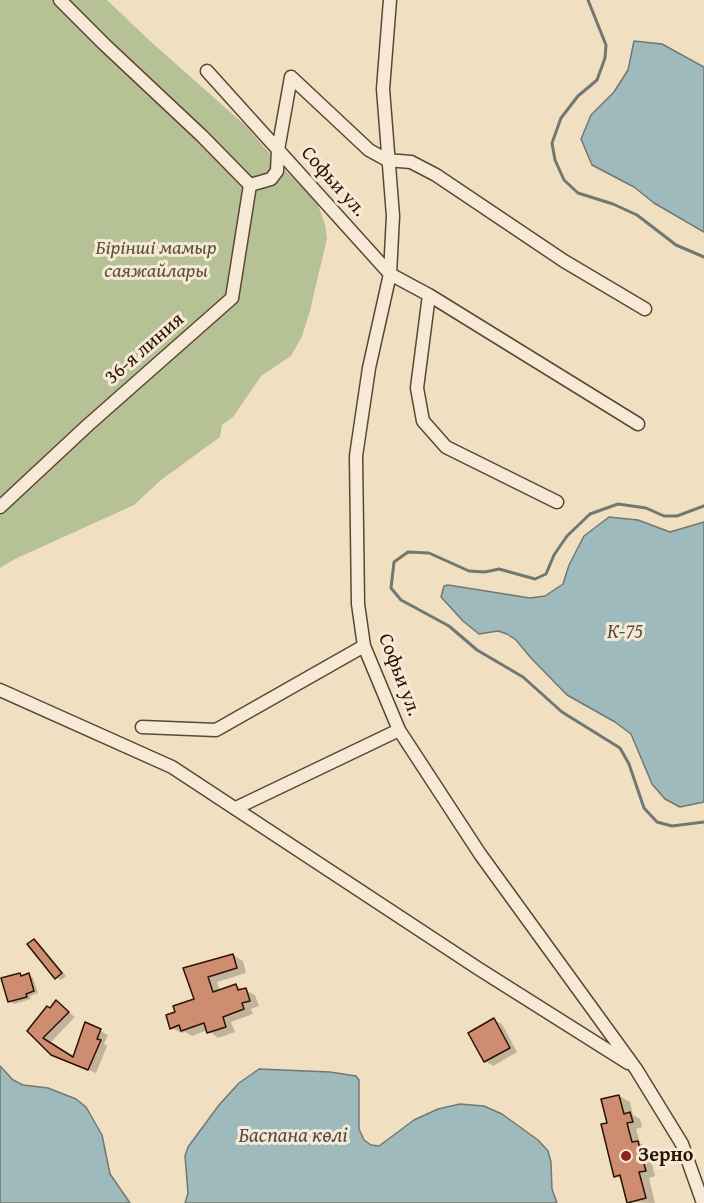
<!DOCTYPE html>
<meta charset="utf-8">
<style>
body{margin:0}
canvas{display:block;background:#f1dfc2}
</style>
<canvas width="704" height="1203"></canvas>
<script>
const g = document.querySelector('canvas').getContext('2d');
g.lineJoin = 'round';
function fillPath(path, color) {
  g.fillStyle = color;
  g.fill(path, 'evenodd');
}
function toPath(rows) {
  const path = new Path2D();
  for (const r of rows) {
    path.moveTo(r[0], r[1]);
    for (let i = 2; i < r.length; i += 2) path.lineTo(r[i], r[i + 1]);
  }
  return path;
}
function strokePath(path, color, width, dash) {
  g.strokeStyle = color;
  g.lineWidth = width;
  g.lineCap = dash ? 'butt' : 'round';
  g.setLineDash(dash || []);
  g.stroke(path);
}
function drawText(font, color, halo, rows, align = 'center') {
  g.font = font + ' "Gentium Book Plus",serif';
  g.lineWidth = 6;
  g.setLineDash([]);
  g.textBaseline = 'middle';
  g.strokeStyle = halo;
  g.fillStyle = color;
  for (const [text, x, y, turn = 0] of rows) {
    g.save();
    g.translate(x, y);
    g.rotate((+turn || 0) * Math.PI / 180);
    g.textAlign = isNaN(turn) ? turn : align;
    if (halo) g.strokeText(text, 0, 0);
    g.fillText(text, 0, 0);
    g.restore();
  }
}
fillPath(toPath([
 [0,0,107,0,149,40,246,126,277,162,317,202,325,224,327,238,310,311,302,336,291,356,261,376,233,417,222,425,220,437,161,480,134,505,15,559,0,568]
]), '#b6c296');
const water = toPath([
 [634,41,662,44,704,67,704,232,654,203,634,187,592,165,581,139,591,115,614,92,628,70,634,41],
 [609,517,638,520,670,532,704,522,704,802,680,807,665,799,652,784,631,734,615,722,567,695,531,658,516,640,507,634,498,631,479,634,463,621,441,597,444,586,448,585,530,598,545,596,563,584,569,565,584,536,609,517],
 [0,1066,13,1080,23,1085,48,1088,76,1099,86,1107,102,1135,110,1174,130,1203,0,1203,0,1066],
 [259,1069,330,1072,356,1076,359,1080,359,1129,364,1140,371,1145,379,1146,414,1120,438,1109,460,1104,484,1106,502,1114,538,1140,548,1151,551,1162,552,1189,557,1203,185,1203,188,1193,185,1156,188,1147,219,1105,239,1083,259,1069]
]);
fillPath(water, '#9fbabd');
strokePath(water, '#717872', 1.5);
fillPath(toPath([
 [35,940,39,943,66,976,61,980,56,977],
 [233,955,243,961,246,973,217,982,220,991,236,986,255,995,259,1006,251,1009,253,1014,231,1022,235,1032,218,1038,208,1030,192,1036,185,1032,181,1033,172,1028,177,1013,195,1000,185,969],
 [19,974,23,977,29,975,33,978,38,993,30,996,31,999,14,1004,10,1001],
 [56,1002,75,1017,50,1043,74,1059,86,1024,108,1035,104,1044,107,1046,96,1073,60,1059,29,1031],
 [494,1020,502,1024,517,1052,493,1066,485,1061],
 [619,1096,630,1102,633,1115,640,1119,642,1127,636,1129,640,1143,648,1148,655,1176,649,1178,655,1203,629,1202,622,1179,616,1176,609,1124]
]), '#0003');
strokePath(toPath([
 [588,0,606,45,605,58,597,80,578,96,561,118,552,143,555,160,564,180,578,193,613,204,637,215,676,245,704,257],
 [704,506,677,516,664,516,646,508,618,504,590,514,567,536,554,555,546,574,535,579,499,569,485,572,469,571,429,553,408,552,394,562,391,588,401,600,449,626,477,650,523,677,562,712,620,748,629,764,644,808,657,822,672,826,704,822]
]), '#717872', 3);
const building = toPath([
 [34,939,62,973,55,979,27,944,34,939],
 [233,954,237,968,208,977,213,992,236,984,238,990,246,988,250,1001,242,1003,244,1009,223,1017,226,1027,207,1033,204,1023,181,1031,179,1025,170,1029,166,1015,175,1012,173,1006,194,999,183,968,233,954],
 [20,973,21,976,29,973,34,991,26,994,27,997,8,1002,1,978,20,973],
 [56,1000,69,1012,43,1038,73,1057,85,1022,101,1029,97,1039,101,1040,88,1070,51,1055,27,1031,47,1006,50,1008,56,1000],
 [494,1018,510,1048,484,1062,468,1033,494,1018],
 [619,1095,624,1114,630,1112,633,1122,627,1123,632,1142,638,1141,646,1171,639,1172,646,1198,627,1203,620,1175,614,1177,601,1124,607,1123,601,1099,619,1095]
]);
fillPath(building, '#ce8d70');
strokePath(building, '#2b1402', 1.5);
const minor = toPath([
 [60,0,104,44,202,136,250,185],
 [390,0,383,89,393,216,390,274,369,368,356,456,358,604,364,646,399,730,480,854,636,1069,682,1144,703,1203],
 [207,71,390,274,429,295,638,424],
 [291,77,369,150,387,160,411,162,436,175,564,261,645,309],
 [250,185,271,179,277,171,278,150,291,77],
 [429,295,417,388,423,421,446,447,557,502],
 [0,507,88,425,232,298,250,185],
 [0,690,172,767,479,969,628,1063],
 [142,727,216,730,364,646],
 [236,808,399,730]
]);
strokePath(minor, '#5c4732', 15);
strokePath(minor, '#f6ead7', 12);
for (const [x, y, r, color] of [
 [626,1156,6,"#8f2418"]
]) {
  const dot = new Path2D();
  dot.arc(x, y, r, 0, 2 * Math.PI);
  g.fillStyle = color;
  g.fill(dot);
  strokePath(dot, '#f6ead7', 2);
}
drawText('20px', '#2b1402', '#f6ead7', [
 ["Софьи ул.",333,182,48],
 ["36-я линия",145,349,-41],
 ["Софьи ул.",399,675,69]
]);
drawText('italic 20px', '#5c5136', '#f6ead7', [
 ["Бірінші мамыр",156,249],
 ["саяжайлары",156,272]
]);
drawText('bold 20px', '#2b1402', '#f6ead7', [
 ["Зерно",638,1156]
], 'left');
drawText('italic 21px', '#544e43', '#f6ead7', [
 ["К-75",625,633],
 ["Баспана көлі",293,1137]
]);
</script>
